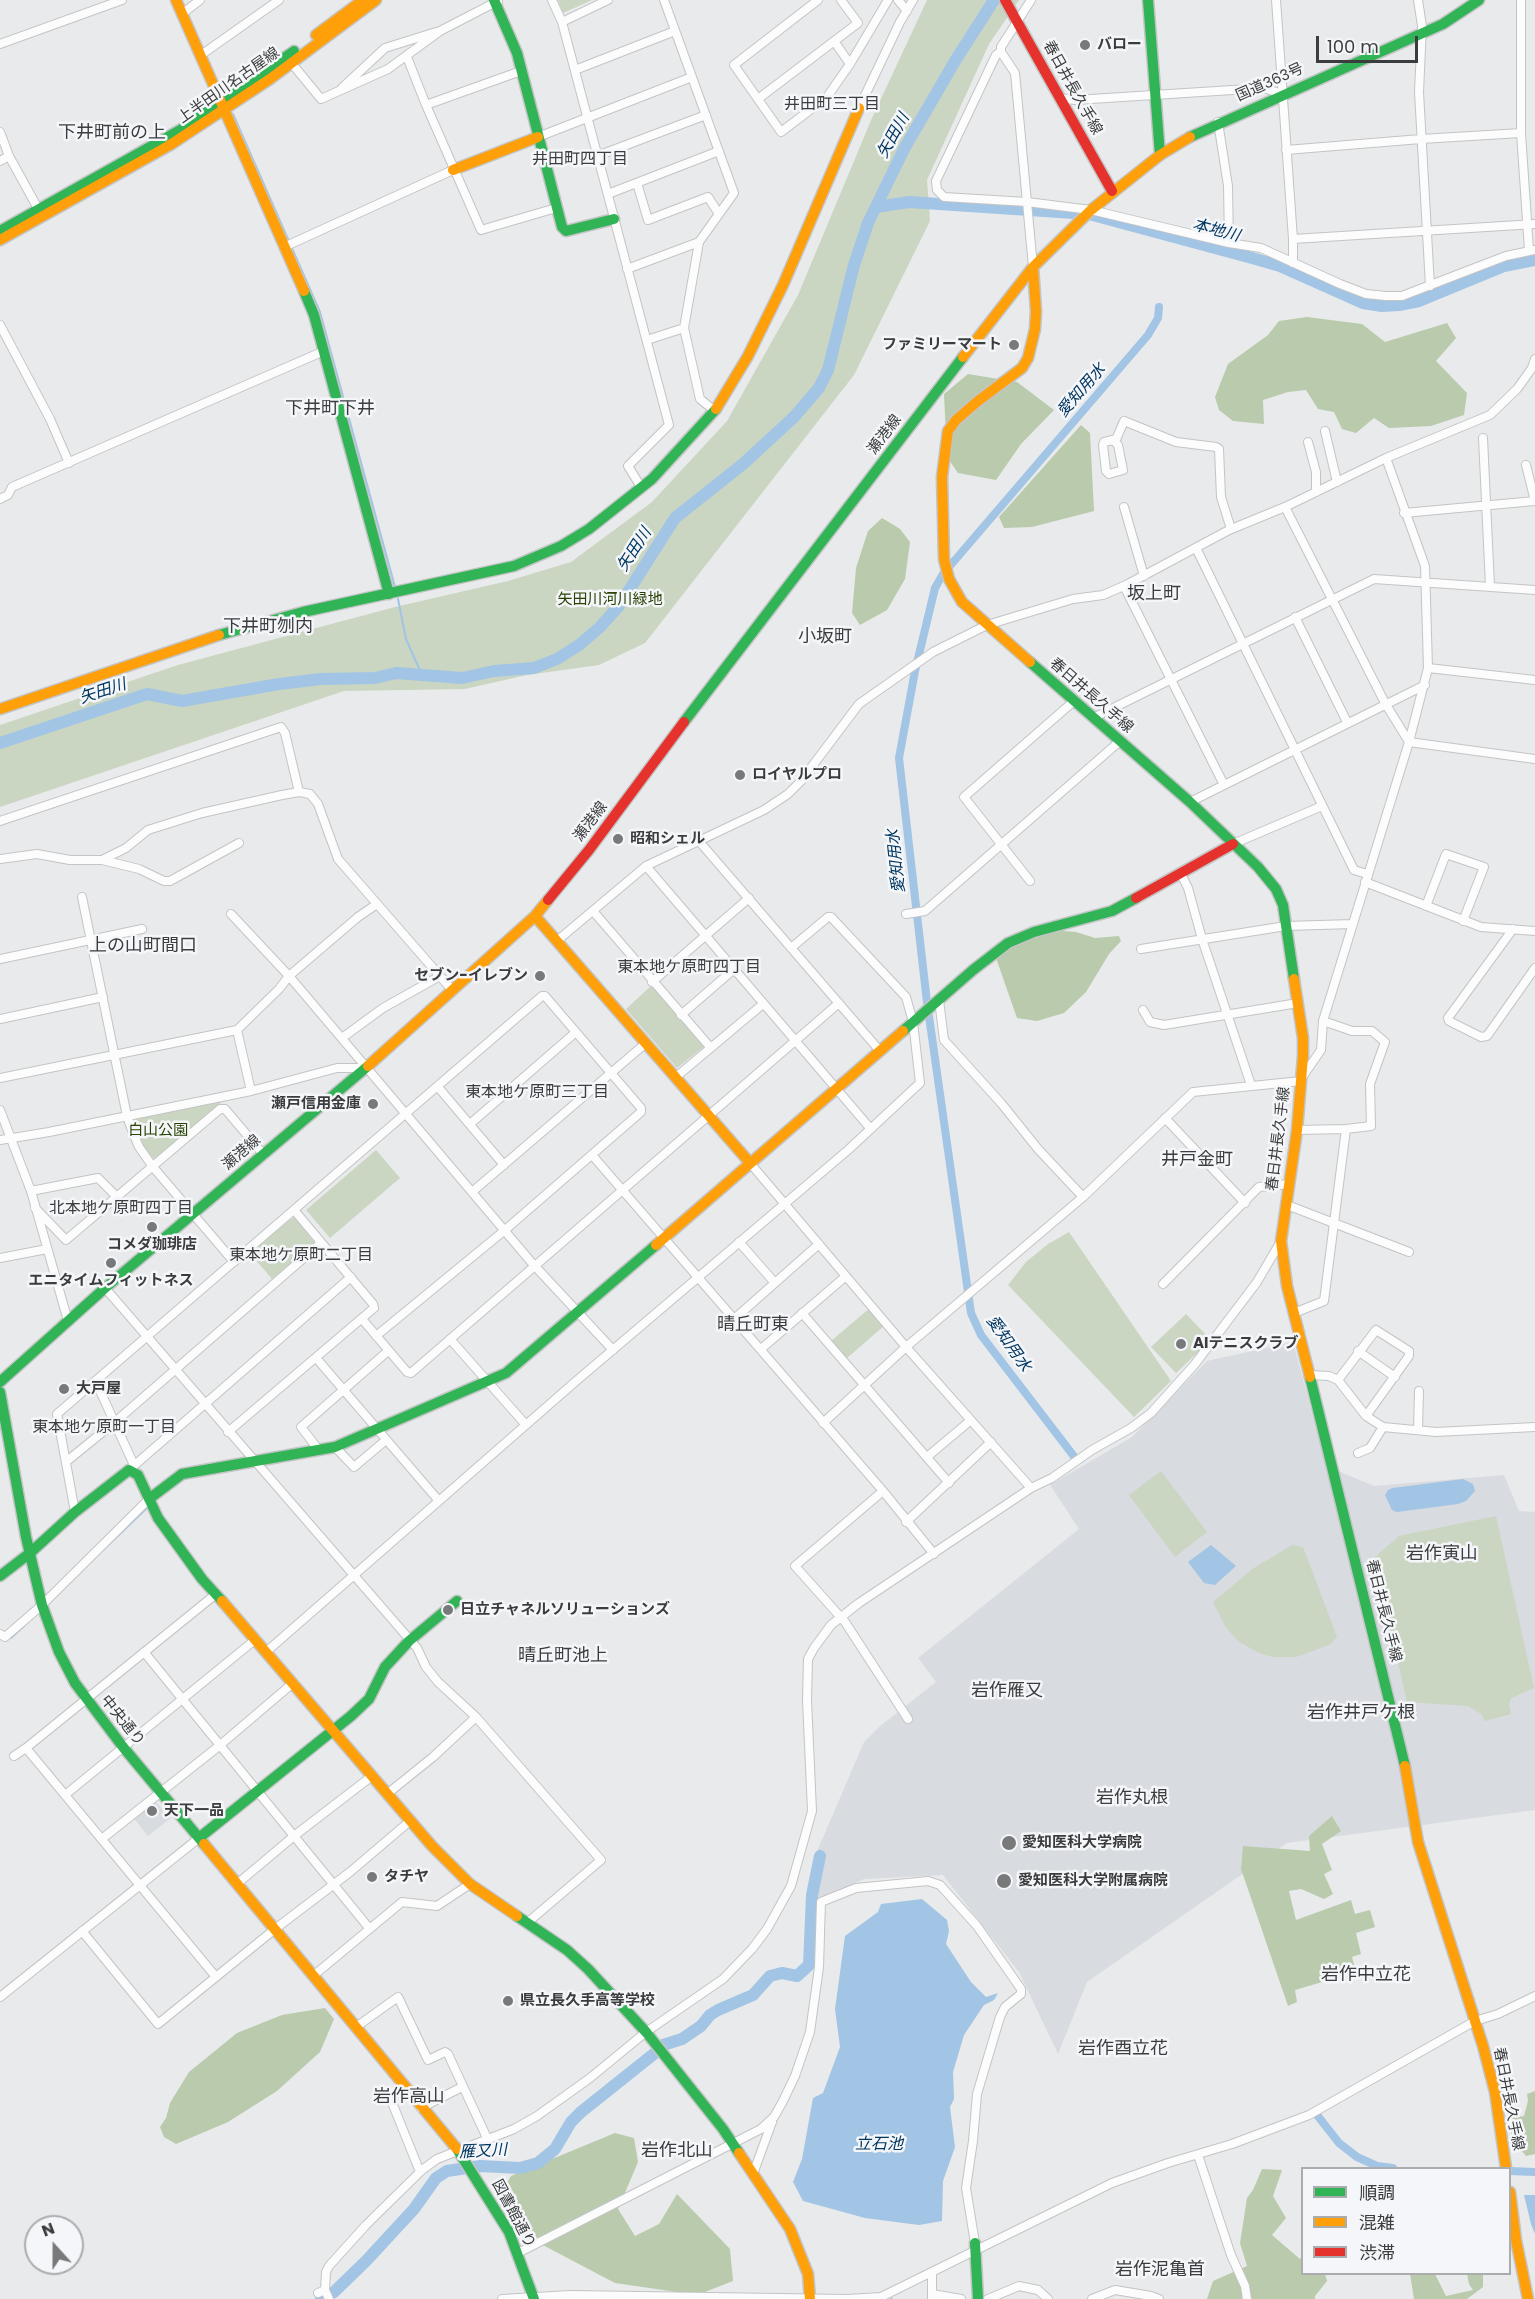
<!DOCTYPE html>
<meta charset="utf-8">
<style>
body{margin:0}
#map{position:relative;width:1535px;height:2299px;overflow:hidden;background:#e9eaeb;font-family:Poppins,"Noto Sans JP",sans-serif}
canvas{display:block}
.legend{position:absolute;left:1301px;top:2167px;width:210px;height:108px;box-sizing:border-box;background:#f5f6f9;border:2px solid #abacae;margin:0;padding:8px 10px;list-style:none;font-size:18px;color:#3b3c3d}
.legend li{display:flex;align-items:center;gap:12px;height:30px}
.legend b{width:30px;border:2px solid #abacae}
.north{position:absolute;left:24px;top:2215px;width:60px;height:60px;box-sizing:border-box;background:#f5f6f9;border:2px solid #abacae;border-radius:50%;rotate:339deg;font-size:16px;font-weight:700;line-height:24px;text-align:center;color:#3b3c3d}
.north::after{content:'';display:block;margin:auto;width:21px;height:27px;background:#78797a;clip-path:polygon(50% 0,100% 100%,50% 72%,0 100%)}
.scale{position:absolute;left:1316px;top:36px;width:102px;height:27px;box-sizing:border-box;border:3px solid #3b3c3d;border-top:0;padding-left:8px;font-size:18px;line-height:21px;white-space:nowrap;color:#3b3c3d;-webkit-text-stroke:4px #f5f6f9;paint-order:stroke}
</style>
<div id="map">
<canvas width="1535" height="2299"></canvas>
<ul class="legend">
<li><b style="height:8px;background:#30b455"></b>順調</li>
<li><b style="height:8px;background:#ff9f0a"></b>混雑</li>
<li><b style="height:8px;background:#e5322d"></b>渋滞</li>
</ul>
<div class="north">N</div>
<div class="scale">100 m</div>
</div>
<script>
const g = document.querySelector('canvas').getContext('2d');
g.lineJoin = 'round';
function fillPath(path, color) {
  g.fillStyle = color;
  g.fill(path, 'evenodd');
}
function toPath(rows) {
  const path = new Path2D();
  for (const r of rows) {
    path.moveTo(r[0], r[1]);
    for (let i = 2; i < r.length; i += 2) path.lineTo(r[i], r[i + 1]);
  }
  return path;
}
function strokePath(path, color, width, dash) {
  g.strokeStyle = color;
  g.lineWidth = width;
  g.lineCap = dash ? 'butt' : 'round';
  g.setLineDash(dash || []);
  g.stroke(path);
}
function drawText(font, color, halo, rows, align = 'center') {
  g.font = font + ' Poppins,"Noto Sans JP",sans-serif';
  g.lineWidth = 5;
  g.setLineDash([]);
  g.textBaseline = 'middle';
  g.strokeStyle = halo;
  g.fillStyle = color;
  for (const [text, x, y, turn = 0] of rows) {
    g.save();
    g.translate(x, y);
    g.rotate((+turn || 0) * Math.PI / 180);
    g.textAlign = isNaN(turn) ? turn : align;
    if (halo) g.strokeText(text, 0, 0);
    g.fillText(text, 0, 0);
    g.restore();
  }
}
fillPath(toPath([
 [1293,1342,1326,1466,1374,1486,1504,1475,1519,1511,1535,1512,1535,1810,1287,1843,1087,1982,1058,2054,1019,1972,943,1875,864,1879,807,1907,815,1856,864,1742,879,1727,936,1682,918,1658,1079,1529,1050,1485,1132,1437,1207,1361],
 [153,1799,171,1818,148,1836,132,1816]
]), '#d8dbe0');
fillPath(toPath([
 [558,0,592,0,563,13],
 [927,0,1019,0,989,44,927,180,930,221,854,375,645,643,599,665,527,675,465,689,344,691,0,807,0,725,178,665,395,607,508,581,571,562,652,502,727,421,798,295,872,118],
 [652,985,705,1046,677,1068,626,1009],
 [223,1101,154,1159,142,1145,129,1118],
 [376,1150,400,1178,330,1238,306,1210],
 [294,1217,315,1243,272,1279,249,1252],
 [1069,1232,1171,1381,1134,1417,1008,1285,1026,1262,1048,1244],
 [870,1308,885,1325,846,1359,831,1341],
 [1186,1314,1211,1340,1176,1373,1151,1347],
 [1161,1471,1207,1532,1175,1557,1129,1495],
 [1496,1516,1534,1688,1511,1698,1509,1704,1511,1714,1485,1721,1481,1714,1468,1706,1407,1702,1374,1558,1399,1536],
 [1292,1545,1303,1547,1337,1637,1329,1645,1296,1657,1273,1657,1259,1653,1238,1641,1225,1626,1213,1602,1254,1568]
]), '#cad6c1');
fillPath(toPath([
 [1307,317,1362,324,1385,342,1447,323,1456,338,1436,361,1467,393,1464,415,1431,426,1389,428,1374,418,1356,433,1342,429,1334,412,1318,409,1306,390,1288,392,1263,400,1264,424,1233,421,1219,410,1215,397,1228,364,1268,335,1279,321],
 [968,374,1017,382,1054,410,1021,444,996,480,958,473,947,457,944,394],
 [1081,425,1090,433,1094,511,1032,527,1004,528,999,517],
 [882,518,900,529,910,542,905,579,887,610,860,625,852,613,856,568,868,531],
 [1053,930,1076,932,1095,938,1119,936,1121,941,1109,954,1086,992,1064,1013,1037,1021,1017,1018,996,958,1009,947],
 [1332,1816,1341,1831,1322,1844,1332,1870,1324,1874,1333,1894,1324,1899,1301,1889,1289,1891,1296,1920,1351,1900,1355,1914,1370,1910,1375,1927,1356,1933,1361,1954,1352,1957,1356,1972,1295,1990,1297,2002,1288,2006,1241,1869,1243,1846,1310,1851,1309,1836],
 [325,2008,334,2019,320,2052,277,2091,228,2122,176,2144,164,2137,160,2127,166,2118,170,2103,189,2072,237,2033,282,2015],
 [1535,2091,1535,2154,1526,2156,1517,2145,1505,2119,1524,2116,1528,2101,1527,2094],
 [615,2133,634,2138,638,2162,618,2209,635,2236,659,2224,677,2194,730,2249,733,2281,697,2295,615,2283,520,2233,499,2197,511,2176],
 [1262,2169,1282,2170,1273,2196,1286,2218,1272,2235,1300,2259,1302,2257,1302,2274,1325,2274,1327,2281,1315,2296,1315,2299,1207,2299,1213,2281,1247,2266,1240,2243,1247,2198,1253,2190],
 [1410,2274,1435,2274,1446,2296,1473,2290,1469,2284,1467,2274,1483,2274,1483,2287,1467,2299,1414,2299]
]), '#bacaac');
fillPath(toPath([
 [1463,1479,1473,1484,1475,1491,1466,1501,1458,1504,1397,1512,1392,1510,1385,1495,1388,1490,1393,1488],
 [1211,1545,1236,1566,1215,1585,1204,1583,1188,1562],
 [922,1899,947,1920,949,1931,946,1944,971,1982,986,1997,998,1993,994,2000,984,2005,964,2035,953,2072,954,2099,950,2107,955,2147,943,2181,942,2221,919,2225,865,2218,803,2201,793,2182,802,2159,813,2098,823,2093,840,2047,835,2009,845,1936,878,1912,881,1904],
 [1524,2195,1535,2195,1535,2234,1531,2224]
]), '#a2c4e5');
strokePath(toPath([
 [233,114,320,312,395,587],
 [398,599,406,639,422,675],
 [103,1550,149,1506],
 [11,1638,24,1626],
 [891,2299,892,2299]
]), '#a2c4e5', 2);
strokePath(toPath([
 [1076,1459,981,1335,971,1313,927,1002,899,758,915,671,935,588,943,574,1148,335,1158,318,1159,307],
 [1317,2115,1339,2143,1357,2157,1377,2166,1393,2168],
 [1510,2171,1535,2172]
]), '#a2c4e5', 8);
strokePath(toPath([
 [876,207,909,202,1089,214,1252,258,1280,266,1363,303,1382,306,1399,305,1419,301,1504,266,1535,260],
 [0,743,147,694,182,701,279,684,321,679,375,678,396,673,462,678,494,671,534,668,557,659,579,645,599,628,619,606,675,518,743,464,794,417,819,388,828,370,854,265,868,223,904,149,955,61,994,0],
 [663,2045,682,2039,701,2026,710,2015,718,2010,753,1995,770,1976,782,1973,797,1976,809,1965,812,1895,820,1856],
 [321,2299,334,2292,366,2261,414,2209,436,2178,447,2171,480,2166,520,2168,538,2163,555,2149,571,2122,581,2112,655,2053]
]), '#a2c4e5', 12);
const street = toPath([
 [552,0,562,22,669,425,628,466,641,487],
 [664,0,734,193,699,242,684,328,700,399,715,411],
 [818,0,734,65,781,132,827,97,850,64,834,41],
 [898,0,907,11],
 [1031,0,1001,47,1001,52,996,55,936,181,937,190,944,197,1027,202,1091,210,1229,243,1261,248,1340,284,1366,294,1386,296,1402,296,1506,256,1535,250],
 [1276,0,1293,239,1293,263],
 [1418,0,1422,26,1419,92,1430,286],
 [1521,0,1521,133,1529,250],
 [183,13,200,0],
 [562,22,608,0],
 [0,44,122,0],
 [1001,52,1015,73,1033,267],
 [201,55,279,0],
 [407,57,426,105,481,230,556,208],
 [289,60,321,99,388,69,440,31,498,1],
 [850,64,888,0],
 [575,70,675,31],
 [342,88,385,48,436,32],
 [1060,98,1075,100,1264,88,1282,94],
 [758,99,858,23,841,0],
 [426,105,521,71],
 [859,108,900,22,913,0],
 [1218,122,1228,186,1229,243],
 [0,132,9,156,41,214],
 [538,137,692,77],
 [1286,150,1421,139,1521,133],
 [597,156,706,115],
 [0,161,9,156],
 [637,183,648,220,708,197,719,214],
 [608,194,719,151],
 [1293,239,1535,224],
 [284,247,453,170],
 [627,269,699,242],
 [0,325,50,419,69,463],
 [647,340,684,328],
 [1325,431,1337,482],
 [1483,438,1490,586],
 [1113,440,1118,445,1123,470,1109,474,1106,471,1103,445,1104,442,1113,440],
 [1115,442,1124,421,1176,442,1216,447,1219,449,1221,497,1231,529],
 [1308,442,1316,472,1316,492],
 [1526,465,1535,501],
 [0,499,8,495,12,487,324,351],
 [1124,507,1144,576],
 [1285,507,1385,703,1409,742],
 [1404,513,1535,501],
 [1196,548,1354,870,1367,874],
 [1124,586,1224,785],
 [1295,617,1347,722],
 [1428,668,1535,680],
 [1093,718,1374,579,1535,590],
 [1409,742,1535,759],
 [1190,802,1425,685],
 [0,821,281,727,285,733,299,792],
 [698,840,880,1051],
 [1233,844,1322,806],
 [0,859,37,854,70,860,102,860,126,848,148,830,202,813,282,795,299,792,310,794,318,804,338,859,453,991],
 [102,860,139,869,164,881,170,881,239,843],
 [646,866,870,1128],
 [1181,874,1188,888,1202,939,1251,1085],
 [1030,881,964,797,1074,701],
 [1365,882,1481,927,1535,931],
 [82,897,127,1116,133,1133,139,1147,153,1167,234,1262],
 [1426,906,1446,854,1484,867,1463,921],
 [593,911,710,1047],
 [231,914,289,976,532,1263,613,1350],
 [906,914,925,911,1120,741],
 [1513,929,1448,1018,1449,1021,1481,1037,1487,1036,1535,968],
 [558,940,646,866,764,810,788,794,801,781,859,704,933,652,987,625,1073,599,1103,595,1126,585,1229,530,1285,507,1386,458,1490,415,1517,389,1532,368,1535,359],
 [1141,949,1286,926,1353,924],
 [0,959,142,929],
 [652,982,749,898],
 [939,1000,944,1040,1001,1103,1038,1149,1083,1197],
 [1143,1010,1150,1022,1164,1025,1298,1003],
 [681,1015,733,970],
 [0,1019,103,997],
 [237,1030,251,1091],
 [342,1038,383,1008,440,976],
 [1303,1076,1321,1050,1323,1021,1409,742,1428,668,1425,566,1386,458],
 [676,1077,763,1004],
 [0,1078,237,1030,279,989,289,976,358,917,377,904],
 [438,1087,504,1165],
 [0,1110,31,1191,68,1321],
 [1165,1118,1245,1203],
 [470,1124,576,1032],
 [1297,1130,1346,1129,1371,1126,1370,1084,1385,1042,1372,1031,1352,1031,1323,1021],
 [0,1140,49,1132,251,1091,337,1068,364,1068],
 [592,1155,883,1491,934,1554],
 [750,1163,906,1347,1031,1488],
 [31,1191,98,1178,118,1198],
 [472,1192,646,1043],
 [1287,1205,1409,1252],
 [35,1208,66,1240,220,1109,225,1109,264,1155],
 [739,1242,775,1283],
 [0,1258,47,1249],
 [1163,1284,1259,1187,1290,1184],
 [105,1288,417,1648,426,1667,438,1682,476,1717,601,1860,527,1923],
 [802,1313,949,1483],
 [1294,1313,1324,1301,1346,1129],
 [362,1319,407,1372,411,1373,839,1003],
 [733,1320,819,1244],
 [450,1339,526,1425],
 [761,1349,846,1276],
 [1358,1351,1395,1377],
 [317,1359,439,1501],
 [1309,1375,1329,1376,1338,1380,1366,1416,1383,1427,1436,1432,1535,1427],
 [1338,1380,1376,1330,1409,1351,1409,1356,1366,1416],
 [96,1382,134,1465],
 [823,1423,906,1347,1083,1197,1193,1092,1301,1081],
 [1418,1430,1419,1391],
 [228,1432,374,1308,373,1304,294,1210],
 [335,1447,354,1467,386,1440],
 [318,1449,301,1427,388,1351],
 [1358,1453,1370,1448,1383,1427],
 [927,1457,971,1420],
 [67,1461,115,1422,321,1243],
 [129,1470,351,1277],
 [883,1491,795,1566,845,1622,908,1719],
 [75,1512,57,1414,542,996,545,996,641,1108,641,1112,505,1230,376,1336],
 [906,1522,991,1442],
 [0,1634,5,1637,42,1605,149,1499],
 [144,1652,369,1928],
 [266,1652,575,1382,848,1150,920,1083,913,1022,906,997,831,917,828,917,791,948],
 [26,1748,216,1977],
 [14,1756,26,1748,216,1594],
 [387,1794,433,1757,476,1717],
 [65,1795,256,1639],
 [103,1838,219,1746,293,1683],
 [237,1884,294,1836,372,1776],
 [82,1931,158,2024,275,1929,350,1872,410,1821],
 [313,1976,402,1902,437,1906,470,1884],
 [0,1997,199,1838],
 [356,2027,398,1997,428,2060,445,2052,448,2054,487,2138],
 [391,2100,420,2172],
 [421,2108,462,2087],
 [1198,2155,1231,2255,1245,2286,1247,2299],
 [753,2174,772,2122],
 [518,2253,761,2129,774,2117,783,2101,795,2076,810,2032,819,1967,821,1902,856,1888,928,1881,940,1885,977,1926,1021,1989,1021,1994,1005,2007,1000,2017,977,2094,973,2141,966,2188,975,2243],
 [325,2290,329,2299],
 [318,2293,325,2290,326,2272,329,2266,366,2225,422,2170,437,2159,514,2129,537,2116,590,2078,646,2032,723,1979,752,1949,767,1929,791,1886,812,1811,807,1700,808,1659,814,1648,831,1625,859,1603,1031,1488,1052,1478,1092,1450,1131,1428,1151,1413,1195,1364,1257,1282,1281,1241],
 [932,2294,961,2299],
 [932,2298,932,2274],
 [502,2299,570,2295,847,2299,881,2297,1112,2183,1168,2163,1232,2144,1309,2115,1475,2021,1498,2014,1535,1996],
 [988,2299,1019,2286,1038,2290,1048,2299],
 [1092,2299,1115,2290,1151,2296,1159,2299]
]);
const fast = toPath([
 [494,0,517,53,562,227,566,231,614,219],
 [1148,0,1160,155],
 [1190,137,1443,24,1479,0],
 [0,231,180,130,294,51],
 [304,291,314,315,389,594],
 [219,635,303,612,514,566,561,546,589,529,652,479,716,409],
 [1030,662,1190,802,1258,867,1276,889,1283,905,1294,979],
 [684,722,963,357],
 [903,1031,973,970,1008,943,1034,932,1112,911,1136,898],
 [1310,1377,1405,1766],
 [0,1382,105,1288,368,1066],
 [0,1392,26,1537,42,1605,59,1652,75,1683,123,1747,204,1844],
 [149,1499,182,1474,335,1447,506,1373,656,1245],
 [0,1576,30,1553,75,1512,129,1470,138,1475,158,1518,202,1579,222,1601],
 [199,1838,351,1716,369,1699,385,1667,409,1641,457,1601],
 [517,1916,567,1950,588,1969,646,2032,723,2129,739,2153],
 [457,2149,509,2232,534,2299],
 [975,2243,978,2299]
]);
const slow = toPath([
 [176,0,304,291],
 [316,35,363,0],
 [453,170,538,137],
 [0,240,170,145,270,79,376,0],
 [963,357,1033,267,1091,210,1160,155,1190,137],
 [716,409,748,356,783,285,859,108],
 [1030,662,962,602,949,579,944,559,942,477,948,431,956,420,978,401,1022,368,1028,358,1035,329,1036,311,1033,267],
 [0,709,219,635],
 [535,916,750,1163],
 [1294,979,1303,1038,1303,1056,1297,1130,1281,1241,1287,1286,1310,1377],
 [368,1066,535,916,548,900],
 [656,1245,903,1031],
 [222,1601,432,1846,470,1884,517,1916],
 [1405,1766,1418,1842,1483,2046,1495,2092,1506,2168],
 [204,1844,457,2149],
 [739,2153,790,2229,808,2274,810,2299],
 [1510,2192,1516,2240,1528,2299]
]);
const jam = toPath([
 [1005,0,1112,191],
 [1136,898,1233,844],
 [548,900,589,850,684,722]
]);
strokePath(street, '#c3c4c5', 10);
strokePath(fast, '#c3c4c5', 13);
strokePath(slow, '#c3c4c5', 13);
strokePath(jam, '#c3c4c5', 13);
strokePath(street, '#fcfcfc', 8);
strokePath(fast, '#30b455', 10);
strokePath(slow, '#ff9f0a', 10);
strokePath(jam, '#e5322d', 10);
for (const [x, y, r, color] of [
 [1085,45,6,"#78797a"],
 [1014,345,6,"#78797a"],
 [740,775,6,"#78797a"],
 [618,839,6,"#78797a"],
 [540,976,6,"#78797a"],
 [373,1104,6,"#78797a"],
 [152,1227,6,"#78797a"],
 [111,1263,6,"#78797a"],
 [1181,1344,6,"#78797a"],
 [64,1389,6,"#78797a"],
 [448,1610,6,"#78797a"],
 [152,1811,6,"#78797a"],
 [1009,1843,8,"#78797a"],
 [372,1877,6,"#78797a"],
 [1004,1881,8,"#78797a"],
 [508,2001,6,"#78797a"]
]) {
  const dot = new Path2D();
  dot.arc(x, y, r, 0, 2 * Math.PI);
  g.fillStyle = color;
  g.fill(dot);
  strokePath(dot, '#f5f6f9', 2);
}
drawText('bold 15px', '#3b3c3d', '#f5f6f9', [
 ["バロー",1097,45],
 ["ファミリーマート",1002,345,"right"],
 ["ロイヤルプロ",752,775],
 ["昭和シェル",630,839],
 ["セブン-イレブン",528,976,"right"],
 ["瀬戸信用金庫",361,1104,"right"],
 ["コメダ珈琲店",152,1245,"center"],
 ["エニタイムフィットネス",111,1281,"center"],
 ["AIテニスクラブ",1193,1344],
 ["大戸屋",76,1389],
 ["日立チャネルソリューションズ",460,1610],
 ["天下一品",164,1811],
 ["愛知医科大学病院",1022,1843],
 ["タチヤ",384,1877],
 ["愛知医科大学附属病院",1018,1881],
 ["県立長久手高等学校",520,2001]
], 'left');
drawText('15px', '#3b3c3d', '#f5f6f9', [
 ["国道363号",1270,83,-24],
 ["上半田川名古屋線",229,86,-35],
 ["春日井長久手線",1072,88,61],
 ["瀬港線",885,435,-53],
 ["春日井長久手線",1091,696,41],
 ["瀬港線",591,822,-53],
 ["春日井長久手線",1279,1139,-83],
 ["瀬港線",242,1153,-41],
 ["春日井長久手線",1383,1611,76],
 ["中央通り",122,1721,51],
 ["春日井長久手線",1508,2099,79],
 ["図書館通り",513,2214,62]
]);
drawText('15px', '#284203', '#f5f6f9', [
 ["矢田川河川緑地",610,600],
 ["白山公園",158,1131]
]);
drawText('16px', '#3b3d3f', '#f5f6f9', [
 ["井田町三丁目",832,105],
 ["井田町四丁目",580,160],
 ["東本地ケ原町四丁目",689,968],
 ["東本地ケ原町三丁目",537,1093],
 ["北本地ケ原町四丁目",121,1209],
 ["東本地ケ原町二丁目",301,1256],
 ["東本地ケ原町一丁目",104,1428]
]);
drawText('italic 16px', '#003761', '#f5f6f9', [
 ["矢田川",894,136,-61],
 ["本地川",1216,231,15],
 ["愛知用水",1082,391,-49],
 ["矢田川",635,550,-57],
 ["矢田川",103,692,-18],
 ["愛知用水",897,861,-96],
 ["愛知用水",1008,1344,55],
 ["立石池",879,2145],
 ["雁又川",483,2152,-3]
]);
drawText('18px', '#3b3d3f', '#f5f6f9', [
 ["下井町前の上",112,133],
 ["下井町下井",330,409],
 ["坂上町",1154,594],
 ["下井町刎内",268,627],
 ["小坂町",825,637],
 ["上の山町間口",143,946],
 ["井戸金町",1197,1160],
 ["晴丘町東",753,1325],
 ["岩作寅山",1442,1554],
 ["晴丘町池上",563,1656],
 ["岩作雁又",1007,1691],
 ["岩作井戸ケ根",1361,1713],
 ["岩作丸根",1132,1798],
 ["岩作中立花",1366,1975],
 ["岩作酉立花",1123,2049],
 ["岩作高山",409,2097],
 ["岩作北山",677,2151],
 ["岩作泥亀首",1160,2270]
]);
</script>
